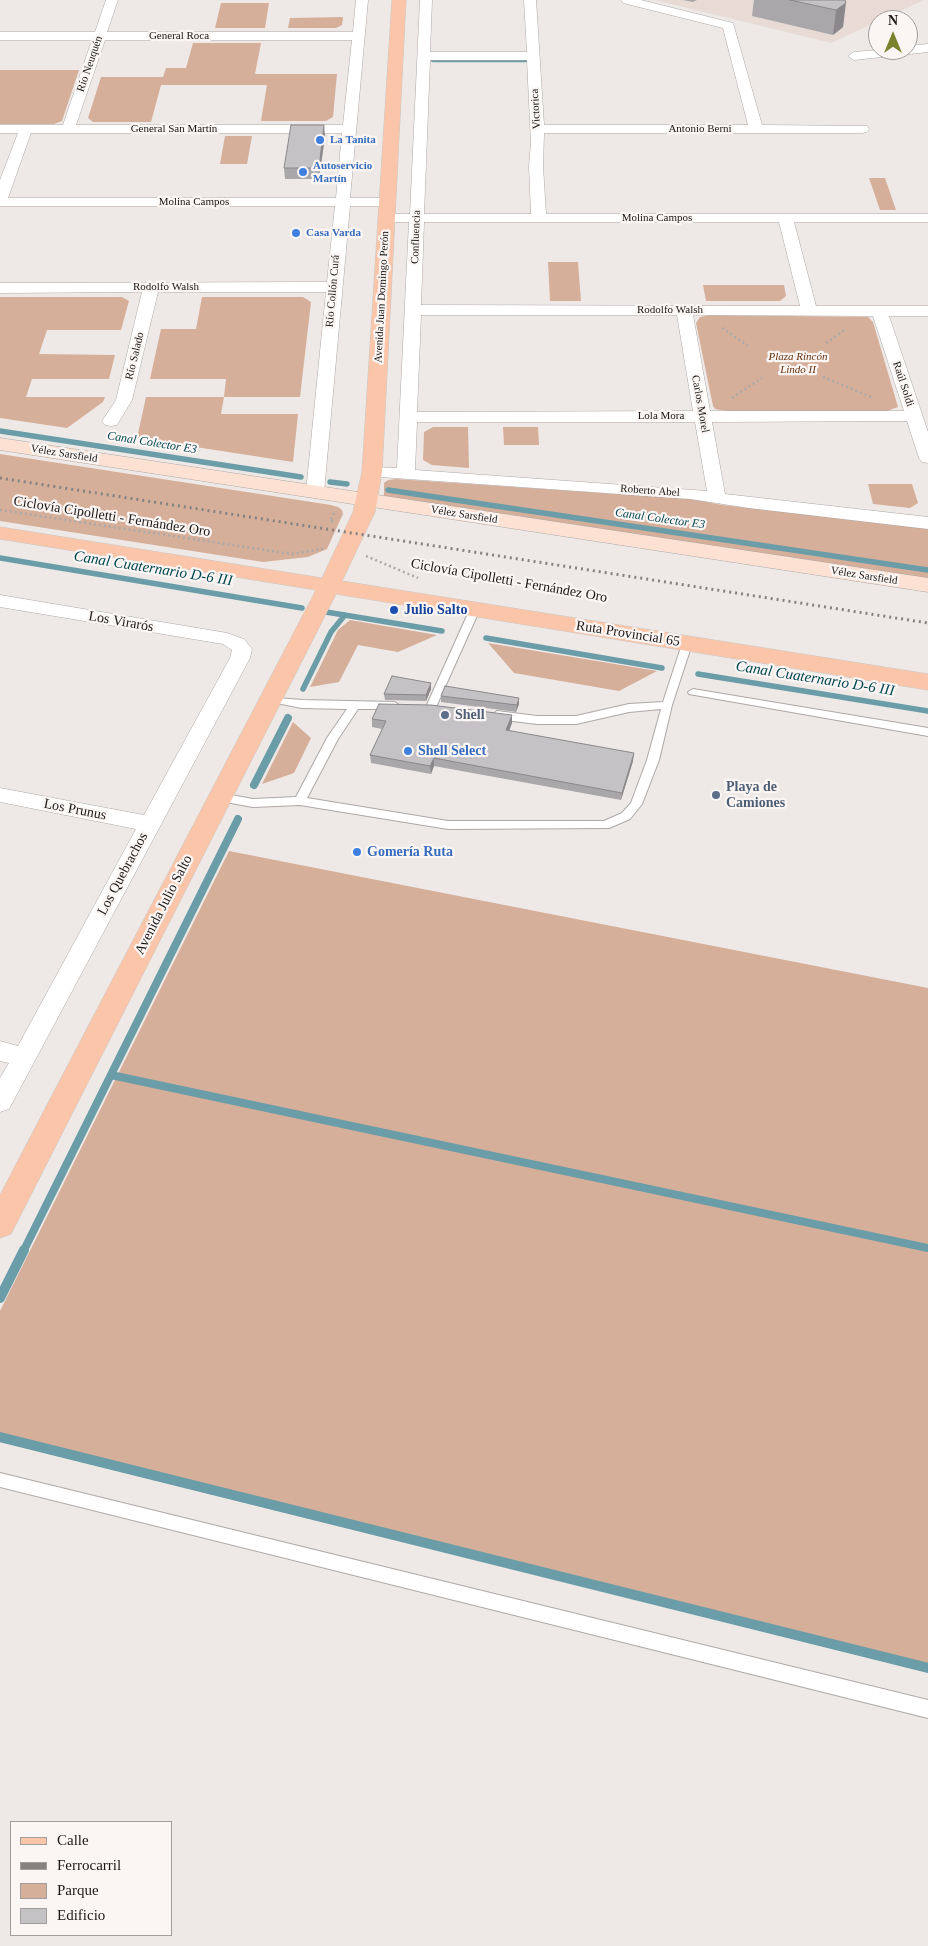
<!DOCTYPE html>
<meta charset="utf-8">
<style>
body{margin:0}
#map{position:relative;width:928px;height:1946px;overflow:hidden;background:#eee9e6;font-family:"Times New Roman",serif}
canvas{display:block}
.legend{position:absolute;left:10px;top:1821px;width:162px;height:115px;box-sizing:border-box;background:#fbf6f4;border:1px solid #a19d9c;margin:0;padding:6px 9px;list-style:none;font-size:15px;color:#1a1817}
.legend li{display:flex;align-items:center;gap:10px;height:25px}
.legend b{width:25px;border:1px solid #a19d9c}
.north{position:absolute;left:868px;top:10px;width:50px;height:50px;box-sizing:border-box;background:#fbf6f4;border:1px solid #a19d9c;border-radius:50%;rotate:0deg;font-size:14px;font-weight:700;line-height:20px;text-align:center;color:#1a1817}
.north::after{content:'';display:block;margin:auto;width:18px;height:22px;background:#7b822d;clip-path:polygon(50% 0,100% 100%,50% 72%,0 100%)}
</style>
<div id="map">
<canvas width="928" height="1946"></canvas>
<ul class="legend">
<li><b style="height:6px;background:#fac5a9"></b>Calle</li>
<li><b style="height:6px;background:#868280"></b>Ferrocarril</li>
<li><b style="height:14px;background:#d6af9a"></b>Parque</li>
<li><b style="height:14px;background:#c5c2c6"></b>Edificio</li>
</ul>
<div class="north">N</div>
</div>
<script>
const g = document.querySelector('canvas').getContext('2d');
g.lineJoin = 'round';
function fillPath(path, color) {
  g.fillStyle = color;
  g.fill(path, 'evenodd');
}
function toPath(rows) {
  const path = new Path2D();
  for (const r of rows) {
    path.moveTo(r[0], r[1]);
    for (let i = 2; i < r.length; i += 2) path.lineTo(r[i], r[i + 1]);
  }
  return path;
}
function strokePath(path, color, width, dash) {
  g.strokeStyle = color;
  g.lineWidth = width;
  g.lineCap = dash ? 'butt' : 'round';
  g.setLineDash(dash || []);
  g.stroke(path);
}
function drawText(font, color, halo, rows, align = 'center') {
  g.font = font + ' "Times New Roman",serif';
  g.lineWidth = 4.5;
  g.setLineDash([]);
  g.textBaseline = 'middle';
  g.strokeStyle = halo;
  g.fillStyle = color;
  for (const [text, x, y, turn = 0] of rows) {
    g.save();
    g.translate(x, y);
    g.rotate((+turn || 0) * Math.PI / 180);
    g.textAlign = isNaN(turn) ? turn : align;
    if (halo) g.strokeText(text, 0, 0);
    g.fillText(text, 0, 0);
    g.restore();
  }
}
fillPath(toPath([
 [655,0,924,0,831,43]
]), '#e8dbd5');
fillPath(toPath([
 [221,3,269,3,265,28,215,28],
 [343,17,342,25,336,28,288,28,290,18],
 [193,43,261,43,255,74,337,74,333,117,326,121,261,121,267,85,161,85,151,122,93,122,88,118,101,77,163,77,166,68,186,68],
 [0,70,79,70,62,121,54,124,0,124],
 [225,136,252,136,247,164,220,164],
 [869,178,885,178,896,210,880,210],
 [548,262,578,262,581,301,550,301],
 [703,285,784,285,786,296,780,301,706,301],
 [0,297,122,297,129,301,121,330,47,330,39,354,115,355,109,379,32,379,26,397,105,397,103,402,67,428,0,418],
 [202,297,303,297,311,302,300,397,224,397,221,414,298,414,293,462,137,438,146,397,224,397,226,379,150,379,161,329,196,329],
 [710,315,868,317,873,322,898,407,887,411,726,411,715,409,713,406,696,323,700,317],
 [433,427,468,427,469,468,432,465,423,460,424,432],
 [503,427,538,427,539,445,504,445],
 [0,454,331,505,338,507,342,510,343,514,327,549,308,557,263,562,0,521],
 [396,479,692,499,722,505,928,528,928,578,390,499,384,496,384,483,388,480],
 [868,484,912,484,918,503,910,508,873,504],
 [350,620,437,635,398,652,358,645,339,682,310,687,338,630],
 [488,643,657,671,619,691,514,673],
 [293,722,311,738,294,773,262,784],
 [229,851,928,988,928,1664,0,1433,0,1311]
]), '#d6af9a');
strokePath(toPath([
 [433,60,534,60]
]), '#6a9da8', 4.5);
strokePath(toPath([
 [0,431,301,477],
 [330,482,347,484],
 [388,490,928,570],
 [0,558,302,608],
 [326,612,442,631],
 [486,638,662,668],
 [698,674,928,711],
 [303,689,331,632,345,615]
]), '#6a9da8', 5.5);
strokePath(toPath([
 [254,785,288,718],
 [111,1075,928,1248],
 [23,1252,238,819]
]), '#6a9da8', 8);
strokePath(toPath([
 [0,1298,24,1250],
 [0,1437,928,1668]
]), '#6a9da8', 10);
const lane = toPath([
 [475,606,480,609,436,707,431,711,427,710,426,707,470,609,475,606],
 [687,641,692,644,672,705,659,760,642,804,630,819,609,828,448,829,300,805,253,807,220,801,214,797,220,793,253,799,296,797,327,738,347,709,302,708,266,701,265,699,266,697,302,700,395,702,400,706,399,709,358,709,338,739,307,798,448,821,604,821,622,813,631,803,647,760,661,709,629,712,576,724,537,724,497,719,492,715,497,711,537,716,576,716,629,704,663,702,682,644,687,641],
 [693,689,928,728,928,736,689,694,688,692,693,689],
 [0,1473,928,1700,928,1718,0,1487,0,1473]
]);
const street = toPath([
 [106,0,118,0,107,32,353,32,356,0,368,0,350,198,387,198,392,199,394,202,392,205,387,206,350,206,324,492,321,496,315,497,309,496,306,492,326,292,158,292,132,400,117,425,111,426,105,425,102,421,116,400,142,292,0,293,0,283,327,282,335,206,0,206,0,180,18,133,0,133,0,125,63,125,92,40,0,40,0,32,95,32,106,0],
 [105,40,352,40,343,125,76,125,105,40],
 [31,133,342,133,336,198,8,198,31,133],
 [420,0,432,0,430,52,527,52,524,0,536,0,544,125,748,125,723,28,623,3,621,0,641,0,733,23,762,125,867,126,869,129,867,132,862,133,544,133,543,166,546,214,928,214,928,222,794,222,816,306,928,306,928,316,889,316,928,432,928,463,922,462,919,458,907,421,712,422,725,494,928,517,928,529,749,508,690,499,366,476,363,472,366,468,372,467,397,468,409,222,387,222,382,221,380,218,382,215,387,214,410,214,420,0],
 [430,60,527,60,531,143,529,166,531,214,424,214,430,60],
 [424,222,779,222,800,306,421,305,424,222],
 [421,315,677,315,693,411,417,412,421,315],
 [693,315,873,316,904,411,710,411,693,315],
 [417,422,695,422,707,491,415,470,417,422],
 [928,44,928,52,854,60,848,56,854,52,878,50,908,50,908,46,928,44],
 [0,595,227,633,244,639,252,649,250,658,9,1109,0,1112,0,1078,9,1063,0,1061,0,1041,18,1046,136,829,0,802,0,788,144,815,230,658,232,650,223,644,0,607,0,595]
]);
const secondary = toPath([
 [0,438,928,578,928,592,0,450,0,438]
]);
const primary = toPath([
 [392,0,406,0,382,472,375,512,342,581,928,674,928,690,336,594,11,1234,0,1238,0,1195,316,590,0,539,0,527,322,578,353,512,362,472,392,0]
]);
strokePath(lane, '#ada8a6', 2);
strokePath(street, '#ada8a6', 1);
strokePath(secondary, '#ada8a6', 1);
strokePath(primary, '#c8c8c7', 1);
strokePath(toPath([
 [722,328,748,346],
 [826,343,846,329],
 [823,377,871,397],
 [732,398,762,378],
 [0,510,292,554,323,549],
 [334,513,330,521,335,521],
 [366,556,418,578]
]), '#ada9a7', 2.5, [2, 3]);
fillPath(lane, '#fff');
fillPath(street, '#fff');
fillPath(secondary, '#fde2d4');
fillPath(primary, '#fac5a9');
strokePath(toPath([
 [0,478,928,623]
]), '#868280', 3, [2, 4]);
fillPath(toPath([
 [683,0,697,0,693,2],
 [754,0,845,0,843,27,833,35,752,16],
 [325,136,319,179,285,179,284,168],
 [431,689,426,701,385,700,384,694],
 [441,696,519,704,516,712,441,702],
 [372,719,512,723,509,731,633,761,621,800,434,766,431,774,371,763,370,755,382,729,372,727]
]), '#a9a7aa');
fillPath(toPath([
 [846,3,843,27,833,35,836,10],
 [324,125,325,136,319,179,319,168],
 [431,683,431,689,426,701,426,695],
 [519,698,519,704,516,712,517,705],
 [512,715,512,723,506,738,506,730],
 [634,753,633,761,621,800,622,793],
 [434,758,434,766,431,774,430,766]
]), '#8a888b');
const building = toPath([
 [790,0,845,0,846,3,836,10,790,0],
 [291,125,324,125,319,168,284,168,291,125],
 [392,676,431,683,426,695,384,694,392,676],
 [445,686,519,698,517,705,441,696,445,686],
 [379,704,431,705,512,715,506,730,634,753,622,793,434,758,430,766,370,755,386,721,372,719,379,704]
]);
fillPath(building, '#c5c2c6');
strokePath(building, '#8a888b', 1);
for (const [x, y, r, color] of [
 [320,140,5,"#3f7fe0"],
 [303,172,5,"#3f7fe0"],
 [296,233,5,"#3f7fe0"],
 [394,610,5,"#1a4fb4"],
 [445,715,5,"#5c6f8a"],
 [408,751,5,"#3f7fe0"],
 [716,795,5,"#5c6f8a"],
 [357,852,5,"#3f7fe0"]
]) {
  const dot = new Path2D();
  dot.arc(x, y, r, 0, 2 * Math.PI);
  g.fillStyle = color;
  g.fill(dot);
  strokePath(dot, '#fbf6f4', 2);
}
drawText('11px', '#1a1817', '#fbf6f4', [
 ["General Roca",179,36],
 ["Río Neuquén",90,64,-71],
 ["Victorica",536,109,-93],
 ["General San Martín",174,129],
 ["Antonio Berni",700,129],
 ["Molina Campos",194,202],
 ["Molina Campos",657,218],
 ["Confluencia",416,237,-88],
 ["Rodolfo Walsh",166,287],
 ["Río Collón Curá",333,291,-85],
 ["Avenida Juan Domingo Perón",382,297,-87],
 ["Rodolfo Walsh",670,310],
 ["Río Salado",135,356,-76],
 ["Raúl Soldi",903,384,72],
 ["Carlos Morel",700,404,80],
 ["Lola Mora",661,416],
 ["Vélez Sarsfield",64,454,9],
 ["Roberto Abel",650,491,4],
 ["Vélez Sarsfield",464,515,9],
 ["Vélez Sarsfield",864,576,9]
]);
drawText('bold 11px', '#366cbe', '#fbf6f4', [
 ["La Tanita",330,140],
 ["Autoservicio",313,166],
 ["Martín",313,179],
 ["Casa Varda",306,233]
], 'left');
drawText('italic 11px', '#643110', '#fbf6f4', [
 ["Plaza Rincón",798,357],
 ["Lindo II",798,370]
]);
drawText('italic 12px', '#004752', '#fbf6f4', [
 ["Canal Colector E3",152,443,9],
 ["Canal Colector E3",660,519,8]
]);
drawText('14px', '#1a1817', '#fbf6f4', [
 ["Ciclovía Cipolletti - Fernández Oro",112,517,9],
 ["Ciclovía Cipolletti - Fernández Oro",509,581,10],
 ["Los Virarós",121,622,10],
 ["Ruta Provincial 65",628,634,9],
 ["Los Prunus",75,810,11],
 ["Los Quebrachos",123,874,-62],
 ["Avenida Julio Salto",164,905,-63]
]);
drawText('bold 14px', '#164399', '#fbf6f4', [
 ["Julio Salto",404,610]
], 'left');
drawText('bold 14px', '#4e5e75', '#fbf6f4', [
 ["Shell",455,715],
 ["Playa de",726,787],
 ["Camiones",726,803]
], 'left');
drawText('bold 14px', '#366cbe', '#fbf6f4', [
 ["Shell Select",418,751],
 ["Gomería Ruta",367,852]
], 'left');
drawText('italic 15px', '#004752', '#fbf6f4', [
 ["Canal Cuaternario D-6 III",153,569,9],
 ["Canal Cuaternario D-6 III",815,679,9]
]);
</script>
